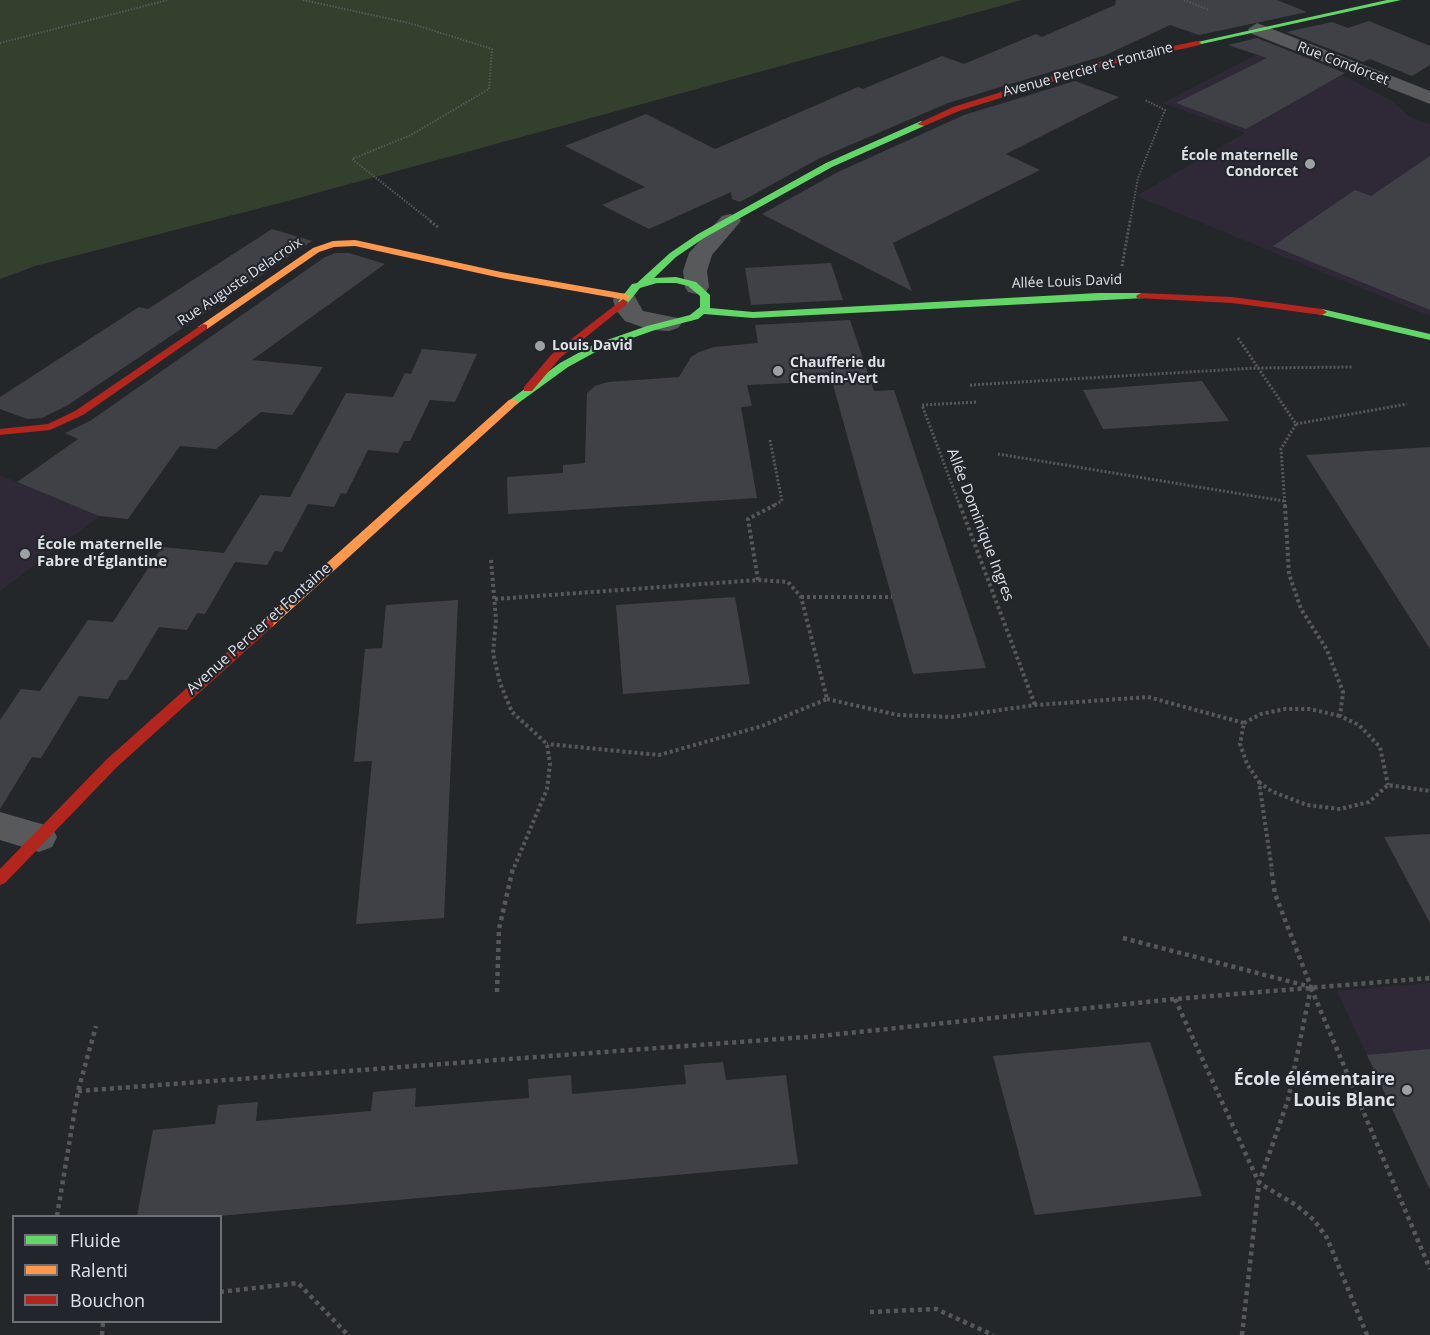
<!DOCTYPE html>
<meta charset="utf-8">
<style>
body{margin:0}
#map{position:relative;width:1430px;height:1335px;overflow:hidden;background:#24272a;font-family:"Open Sans",sans-serif}
canvas{display:block}
.legend{position:absolute;left:12px;top:1215px;width:210px;height:108px;box-sizing:border-box;background:#22262c;border:2px solid #6d7176;margin:0;padding:8px 10px;list-style:none;font-size:18px;color:#dee1e5}
.legend li{display:flex;align-items:center;gap:12px;height:30px}
.legend b{width:30px;border:2px solid #6d7176}
</style>
<div id="map">
<canvas width="1430" height="1335"></canvas>
<ul class="legend">
<li><b style="height:8px;background:#63d668"></b>Fluide</li>
<li><b style="height:8px;background:#ff974d"></b>Ralenti</li>
<li><b style="height:8px;background:#b3261e"></b>Bouchon</li>
</ul>
</div>
<script>
const g = document.querySelector('canvas').getContext('2d');
g.lineJoin = 'round';
function fillPath(path, color) {
  g.fillStyle = color;
  g.fill(path, 'evenodd');
}
function toPath(rows) {
  const path = new Path2D();
  for (const r of rows) {
    path.moveTo(r[0], r[1]);
    for (let i = 2; i < r.length; i += 2) path.lineTo(r[i], r[i + 1]);
  }
  return path;
}
function strokePath(path, color, width, dash) {
  g.strokeStyle = color;
  g.lineWidth = width;
  g.lineCap = dash ? 'butt' : 'round';
  g.setLineDash(dash || []);
  g.stroke(path);
}
function drawText(font, color, halo, rows, align = 'center') {
  g.font = font + ' "Open Sans",sans-serif';
  g.lineWidth = 4.5;
  g.setLineDash([]);
  g.textBaseline = 'middle';
  g.strokeStyle = halo;
  g.fillStyle = color;
  for (const [text, x, y, turn = 0] of rows) {
    g.save();
    g.translate(x, y);
    g.rotate((+turn || 0) * Math.PI / 180);
    g.textAlign = isNaN(turn) ? turn : align;
    if (halo) g.strokeText(text, 0, 0);
    g.fillText(text, 0, 0);
    g.restore();
  }
}
fillPath(toPath([
 [1267,49,1342,75,1392,101,1410,117,1430,124,1430,316,1136,196,1245,133,1163,103],
 [0,475,100,516,0,591],
 [1430,983,1430,1190,1337,991]
]), '#2f2937');
fillPath(toPath([
 [0,0,1022,0,280,203,35,266,0,279]
]), '#34402e');
fillPath(toPath([
 [1116,0,1277,0,1307,12,1199,35,1170,25,1106,55,948,103,820,158,740,202,732,199,731,192,649,229,602,205,645,187,565,146,646,114,715,149,858,87,863,89,942,56,964,64,1036,34,1042,37,1115,5],
 [1369,21,1430,46,1430,65,1412,76,1370,59,1363,62,1286,32,1332,22,1348,28],
 [1257,38,1345,73,1246,129,1176,103,1267,58,1228,45],
 [1075,81,1119,97,1006,154,1040,170,893,243,912,291,762,214,838,172,964,115],
 [1430,156,1430,310,1273,246,1355,190,1371,196],
 [272,229,312,241,68,405,42,418,27,419,0,409,0,397,139,307,148,309],
 [336,253,349,253,385,264,252,360,323,367,292,415,261,412,216,449,180,446,128,519,99,516,17,482,78,439,65,433,90,421,325,257],
 [831,263,843,300,751,305,745,268],
 [850,320,874,391,894,390,986,668,913,674,832,381,747,385,752,406,741,407,757,498,508,514,507,477,563,473,563,465,585,463,587,393,595,386,608,382,679,377,691,357,699,352,714,347,758,343,755,325],
 [422,349,477,354,455,402,430,400,410,441,404,441,398,453,368,450,346,494,341,493,334,507,308,504,282,552,275,551,267,565,235,562,205,614,197,613,187,630,159,627,127,680,119,680,108,699,79,696,41,758,32,757,0,809,0,720,21,689,40,691,88,620,113,622,162,547,224,553,260,495,290,497,346,393,393,397,405,373,411,374],
 [1202,381,1229,421,1103,429,1083,390],
 [1430,447,1430,649,1306,455],
 [735,597,750,684,623,694,616,605],
 [458,600,444,918,356,924,372,761,354,762,365,649,382,648,386,605],
 [1430,834,1430,923,1384,837],
 [1150,1042,1202,1196,1035,1215,993,1056],
 [1430,1049,1430,1190,1367,1055],
 [723,1062,726,1080,786,1075,798,1164,219,1216,137,1216,153,1130,215,1124,218,1105,258,1102,256,1121,371,1111,373,1092,416,1088,415,1107,529,1098,528,1079,571,1075,572,1094,686,1084,684,1065]
]), '#404147');
strokePath(toPath([
 [303,0,409,23,492,49,489,89,411,135,352,159,432,222],
 [1184,0,1209,10],
 [0,43,168,0],
 [1130,222,1138,178,1165,110,1145,100]
]), '#56585a', 2, [1.5, 1.5]);
strokePath(toPath([
 [430,221,439,228],
 [1122,266,1130,221],
 [1238,338,1296,424,1407,404],
 [970,385,1256,368,1352,367],
 [770,440,782,501,772,506],
 [998,454,1284,501],
 [960,506,922,405,977,402],
 [1285,506,1281,449,1296,424]
]), '#56585a', 3, [2, 2]);
strokePath(toPath([
 [960,505,1035,705],
 [1285,505,1289,574,1301,609,1327,650,1343,692,1340,716,1359,725,1380,747,1388,785],
 [491,560,496,620,493,653,500,683,512,712,547,744,550,764,547,789,513,870],
 [758,580,748,519,775,505],
 [801,597,892,597],
 [495,599,758,580,788,582,801,597,827,699,762,726,659,755,547,744],
 [827,699,898,715,952,717,1035,705,1148,697,1244,723,1240,744,1247,764,1259,782,1272,870],
 [1244,723,1261,714,1285,709,1310,709,1340,716],
 [1259,782,1271,791,1307,805,1340,809,1369,802,1388,785,1430,791]
]), '#56585a', 4, [3, 3]);
strokePath(toPath([
 [1123,938,1311,987,1275,894,1271,868],
 [1311,988,1430,1269],
 [497,992,499,929,513,868],
 [1175,999,1259,1183,1296,1205,1314,1220,1327,1238,1367,1335],
 [78,1091,820,1036,1175,999,1430,978],
 [57,1216,78,1091,96,1026],
 [220,1292,298,1283,348,1335],
 [870,1312,936,1309,993,1335],
 [102,1335,103,1322],
 [1242,1335,1259,1183,1288,1100,1311,987]
]), '#56585a', 4.5, [4, 4]);
fillPath(toPath([
 [1257,23,1430,91,1430,104,1250,33,1248,29,1257,23],
 [730,214,738,216,741,221,712,255,707,271,709,287,706,292,697,294,688,292,685,287,683,271,689,253,722,216,730,214],
 [625,293,634,295,643,311,678,318,682,323,678,328,669,331,650,330,625,321,616,310,613,300,616,295,625,293],
 [0,812,52,827,57,837,52,847,39,852,0,840,0,812]
]), '#57595b');
fillPath(toPath([
 [1387,0,1401,0,1197,45,1193,43,1387,0],
 [921,121,925,124,924,126,832,167,704,238,676,257,654,278,676,277,696,282,710,295,710,308,753,312,1098,293,1141,293,1146,296,1145,298,753,318,704,314,698,319,655,330,601,349,568,367,517,404,513,405,507,402,560,363,593,345,647,326,690,315,700,307,700,296,688,286,676,283,657,283,640,288,627,304,623,305,618,302,632,284,637,283,670,253,698,234,826,163,921,121],
 [1322,309,1430,334,1430,340,1318,314,1317,312,1322,309]
]), '#63d668');
fillPath(toPath([
 [355,240,501,272,626,294,631,297,626,300,501,278,355,246,334,247,319,252,207,329,199,329,198,327,313,248,333,241,355,240],
 [513,399,519,402,517,404,272,627,262,627,260,624,262,621,509,400,513,399]
]), '#ff974d');
fillPath(toPath([
 [1197,41,1201,43,1200,45,1103,66,959,111,924,126,917,124,953,107,1098,62,1197,41],
 [1141,293,1232,297,1322,309,1327,312,1322,315,1232,303,1137,298,1136,296,1141,293],
 [623,299,628,302,627,304,560,358,532,391,524,391,524,387,552,354,623,299],
 [203,324,207,325,207,329,83,415,50,430,0,435,0,429,48,424,75,411,203,324],
 [267,620,272,621,274,624,272,627,117,767,5,883,0,885,0,869,107,759,262,621,267,620]
]), '#b3261e');
for (const [x, y, r, color] of [
 [1310,164,6,"#9da0a4"],
 [540,346,6,"#9da0a4"],
 [778,371,6,"#9da0a4"],
 [25,554,6,"#9da0a4"],
 [1407,1090,6,"#9da0a4"]
]) {
  const dot = new Path2D();
  dot.arc(x, y, r, 0, 2 * Math.PI);
  g.fillStyle = color;
  g.fill(dot);
  strokePath(dot, '#22262c', 2);
}
drawText('14px', '#dee1e5', '#22262c', [
 ["Rue Condorcet",1343,64,21],
 ["Avenue Percier et Fontaine",1088,70,-15],
 ["Rue Auguste Delacroix",240,282,-34],
 ["Allée Louis David",1067,282,-2]
]);
drawText('bold 14px', '#dee1e5', '#22262c', [
 ["École maternelle",1298,156,"right"],
 ["Condorcet",1298,172,"right"],
 ["Louis David",552,346],
 ["Chaufferie du",790,363],
 ["Chemin-Vert",790,379]
], 'left');
drawText('15px', '#dee1e5', '#22262c', [
 ["Allée Dominique Ingres",980,525,69],
 ["Avenue Percier et Fontaine",259,629,-42]
]);
drawText('bold 15px', '#dee1e5', '#22262c', [
 ["École maternelle",37,545],
 ["Fabre d'Églantine",37,562]
], 'left');
drawText('bold 18px', '#dee1e5', '#22262c', [
 ["École élémentaire",1395,1080],
 ["Louis Blanc",1395,1101]
], 'right');
</script>
